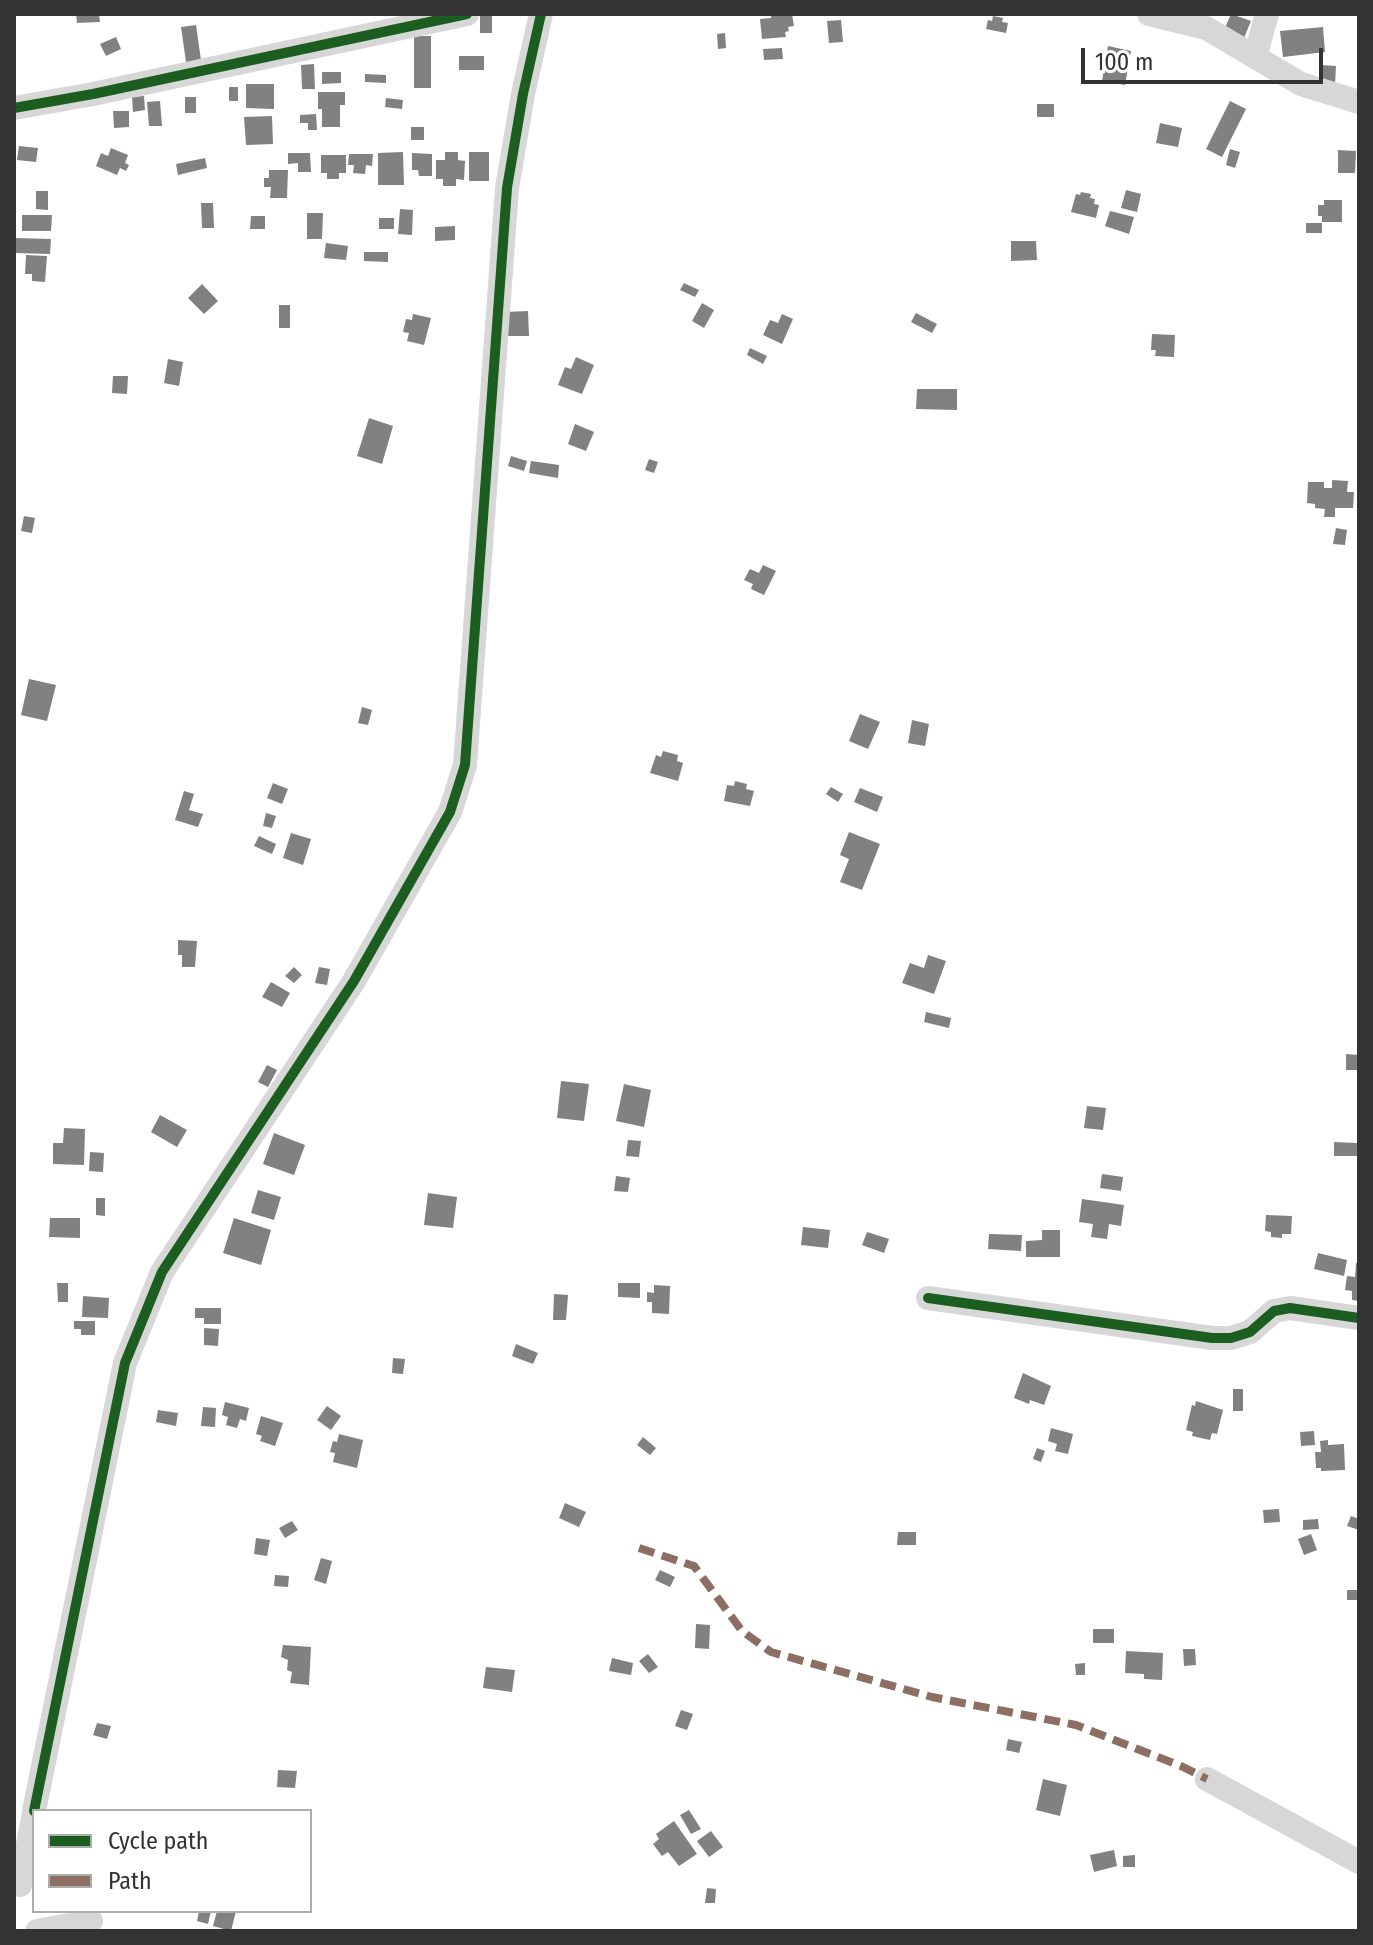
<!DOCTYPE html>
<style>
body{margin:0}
#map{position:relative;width:1373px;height:1945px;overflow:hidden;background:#fff;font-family:"Fira Sans Condensed",sans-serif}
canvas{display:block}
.frame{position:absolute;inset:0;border:16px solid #333;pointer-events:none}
.legend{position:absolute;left:32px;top:1809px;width:280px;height:104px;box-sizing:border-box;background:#fff;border:2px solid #adadad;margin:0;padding:10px 14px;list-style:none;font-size:24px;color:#333}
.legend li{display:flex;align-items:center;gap:16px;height:40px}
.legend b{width:40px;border:2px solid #adadad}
.scale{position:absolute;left:1081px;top:48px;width:242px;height:36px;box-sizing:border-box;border:4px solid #333;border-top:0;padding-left:10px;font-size:24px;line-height:28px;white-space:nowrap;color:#333;-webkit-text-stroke:6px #fff;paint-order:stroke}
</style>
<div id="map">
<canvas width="1373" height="1945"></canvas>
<div class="frame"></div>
<ul class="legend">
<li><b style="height:10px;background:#1b5e20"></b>Cycle path</li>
<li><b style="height:10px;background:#8d6e63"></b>Path</li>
</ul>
<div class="scale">100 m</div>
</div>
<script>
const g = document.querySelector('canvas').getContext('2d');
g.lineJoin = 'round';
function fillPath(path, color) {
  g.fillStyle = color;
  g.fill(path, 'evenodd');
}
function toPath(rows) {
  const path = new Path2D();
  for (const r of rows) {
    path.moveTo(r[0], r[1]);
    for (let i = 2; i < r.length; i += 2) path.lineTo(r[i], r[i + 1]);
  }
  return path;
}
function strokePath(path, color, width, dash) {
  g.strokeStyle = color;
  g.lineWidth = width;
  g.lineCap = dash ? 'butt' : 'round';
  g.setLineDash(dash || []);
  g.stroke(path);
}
fillPath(toPath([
 [76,14,99,14,100,22,77,23],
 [771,14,792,14,794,26,788,27,789,31,785,32,786,37,762,39,760,19,771,18],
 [1231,14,1251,21,1244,38,1224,30],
 [480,16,492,16,492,33,480,33],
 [993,16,1003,18,1002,22,1008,23,1006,33,986,29,988,20,992,21],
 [841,20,843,42,829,43,827,21],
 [196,25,201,60,186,62,181,27],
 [1323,27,1325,52,1283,57,1280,31],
 [725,33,726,48,718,49,717,34],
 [414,36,431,36,431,88,414,88],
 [116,37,121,49,106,56,100,44],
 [1108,46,1131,51,1125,85,1102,81],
 [782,48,783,59,764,60,763,49],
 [459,56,484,56,484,70,459,70],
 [314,64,315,89,302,89,301,65],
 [1321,65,1336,66,1335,85,1320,85],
 [322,72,341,72,341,83,322,84],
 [365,74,386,75,386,83,365,82],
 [246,84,274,84,274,109,246,108],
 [229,87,238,87,238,101,229,101],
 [318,92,345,92,345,105,340,105,340,127,322,127,322,109,318,109],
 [144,96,145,110,133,112,132,97],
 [185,97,196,97,196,113,185,113],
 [386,98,403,100,402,109,385,107],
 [160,101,162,126,149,126,147,102],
 [1230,101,1246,109,1222,157,1206,149],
 [1037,104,1054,104,1054,117,1037,117],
 [113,111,129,111,129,127,114,128],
 [316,114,317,130,308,130,308,123,300,123,300,115],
 [272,116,273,144,246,145,244,117],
 [1160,123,1182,128,1178,147,1156,143],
 [411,127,424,127,424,140,411,140],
 [19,146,38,148,36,162,17,160],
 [111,148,128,155,125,163,129,165,126,171,120,168,117,175,96,166,101,153,108,156],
 [1230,149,1240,152,1235,168,1226,165],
 [1338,150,1356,151,1355,173,1338,173],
 [403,152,404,185,378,185,378,153],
 [445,152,458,152,458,160,465,161,464,180,456,179,456,186,443,186,443,179,436,179,436,160,445,160],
 [469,152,489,152,489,181,469,181],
 [288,153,310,153,311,172,298,172,298,163,288,164],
 [412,153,432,154,432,176,419,176,418,170,412,170],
 [349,154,373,154,372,166,366,165,365,174,353,173,354,165,348,165],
 [321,155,346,155,346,173,339,173,339,179,327,179,327,173,321,173],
 [205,158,207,168,178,175,176,164],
 [269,170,288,170,287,198,270,198,271,187,264,187,264,178,269,178],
 [1126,190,1141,194,1137,212,1121,208],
 [36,191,48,191,48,210,36,209],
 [1081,192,1091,194,1090,198,1095,199,1094,204,1099,205,1096,218,1071,212,1076,194,1080,195],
 [1324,200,1342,200,1342,222,1322,222,1322,216,1318,216,1318,205,1324,205],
 [201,203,213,203,214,228,202,228],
 [400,209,413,210,412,235,398,234],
 [1110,211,1134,217,1129,234,1105,226],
 [307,213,323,213,322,239,307,239],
 [22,215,52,215,51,231,22,231],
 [251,216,265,216,265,229,250,229],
 [379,218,394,218,394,229,379,229],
 [1306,223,1322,223,1322,233,1306,233],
 [455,226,455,240,435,241,435,227],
 [16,238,51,239,50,254,15,253],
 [1011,241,1036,241,1037,260,1011,261],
 [326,243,348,246,346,260,324,258],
 [364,252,388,252,388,262,364,261],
 [26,255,47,256,45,282,32,281,32,274,25,274],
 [684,283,699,290,695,297,680,290],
 [202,284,218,301,204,314,188,298],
 [702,303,714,310,704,328,692,321],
 [279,305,290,305,290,328,279,328],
 [528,311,529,336,506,336,505,312],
 [916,313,937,324,932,333,911,322],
 [413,314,431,318,424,345,407,341,409,333,403,332,406,319,412,320],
 [782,314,793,319,782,344,763,335,770,320,778,323],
 [1152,334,1175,335,1174,357,1155,356,1156,350,1151,350],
 [750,348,767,356,763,364,747,355],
 [576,357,594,365,582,394,558,385,565,367,571,369],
 [168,359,183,362,179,386,164,383],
 [113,376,128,376,127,394,112,393],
 [917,389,957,389,957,410,916,409],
 [369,418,393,426,382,464,357,456],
 [575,424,594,432,586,451,568,444],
 [511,456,527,461,524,471,508,466],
 [649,459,658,462,654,473,645,470],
 [531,461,559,465,558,478,529,473],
 [1332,480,1348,481,1347,492,1354,492,1353,508,1335,508,1335,517,1324,517,1325,509,1315,508,1315,504,1307,503,1308,482,1324,482,1324,488,1332,488],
 [24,516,35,518,32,533,21,531],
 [1336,528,1347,530,1345,545,1333,544],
 [763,565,776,571,764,595,751,589,753,584,744,580,750,569,759,573],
 [29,679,56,685,47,721,21,715],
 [362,707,372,710,368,725,358,723],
 [860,714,880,722,868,749,849,741],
 [912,720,929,724,925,746,908,743],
 [663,751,678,755,677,761,683,763,678,781,650,773,656,755,661,757],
 [735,781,747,784,746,789,754,791,750,806,724,801,727,785,734,786],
 [273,783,288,789,282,804,267,798],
 [831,787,843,794,838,802,826,794],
 [860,788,883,797,877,812,854,802],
 [184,791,194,794,189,810,203,814,198,827,175,820],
 [266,813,276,816,272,828,263,826],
 [849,832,880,844,862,890,840,882,849,859,840,855],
 [291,833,311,839,303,865,283,858],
 [259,836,276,844,272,854,254,846],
 [178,940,197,941,195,967,182,967,182,955,178,955],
 [928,955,946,961,934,994,902,983,910,963,924,968],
 [294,967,302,975,294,983,285,976],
 [319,967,330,969,327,985,315,983],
 [271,982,290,993,282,1007,262,997],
 [926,1012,951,1018,949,1028,924,1022],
 [1346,1054,1359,1055,1359,1070,1346,1070],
 [267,1065,277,1070,268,1087,258,1082],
 [561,1081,589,1084,584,1121,557,1118],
 [624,1084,651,1090,644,1127,616,1121],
 [1087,1106,1106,1108,1103,1130,1084,1128],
 [160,1115,187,1130,177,1147,151,1132],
 [64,1128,85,1129,84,1165,53,1164,53,1143,63,1143],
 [274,1133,305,1145,294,1175,263,1164],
 [628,1140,641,1141,639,1157,626,1156],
 [1334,1142,1357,1143,1357,1156,1334,1156],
 [90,1152,104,1153,103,1172,89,1171],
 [1102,1174,1123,1177,1121,1191,1100,1188],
 [616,1176,630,1178,628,1192,614,1191],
 [258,1190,281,1197,274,1220,251,1213],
 [428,1193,457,1197,453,1228,424,1225],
 [96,1198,105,1198,105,1216,96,1215],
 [1082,1199,1124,1205,1121,1226,1109,1224,1107,1239,1091,1237,1093,1224,1079,1222],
 [1266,1215,1292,1216,1291,1234,1282,1234,1282,1238,1271,1237,1271,1232,1265,1231],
 [50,1218,80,1218,80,1238,49,1237],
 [234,1218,271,1230,261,1265,223,1253],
 [803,1227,830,1230,828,1248,801,1245],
 [1042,1230,1060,1230,1060,1257,1026,1257,1026,1241,1042,1240],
 [867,1232,889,1239,884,1253,862,1245],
 [989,1234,1022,1235,1021,1251,988,1249],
 [1318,1253,1347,1260,1344,1276,1314,1269],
 [1356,1263,1359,1263,1359,1301,1352,1300,1352,1291,1345,1290,1347,1276,1355,1277],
 [57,1283,68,1283,68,1302,58,1302],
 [618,1283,640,1283,640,1298,618,1297],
 [654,1285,670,1286,669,1314,652,1313,652,1302,647,1302,647,1292,654,1293],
 [554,1294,568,1295,566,1320,553,1320],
 [83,1296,109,1298,108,1318,82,1317],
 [195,1308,221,1308,221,1324,204,1324,204,1318,195,1318],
 [74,1321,95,1321,95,1335,81,1335,81,1329,74,1329],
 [204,1328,219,1329,218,1346,204,1345],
 [516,1344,538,1353,533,1364,512,1356],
 [393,1358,405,1359,403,1374,392,1373],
 [1023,1373,1051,1386,1044,1405,1030,1400,1029,1404,1014,1398],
 [1233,1389,1243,1389,1243,1411,1233,1411],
 [1196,1401,1223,1410,1217,1434,1212,1433,1210,1440,1192,1436,1193,1432,1186,1430,1192,1405,1195,1406],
 [225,1402,249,1408,246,1421,240,1419,237,1428,226,1425,228,1417,222,1415],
 [327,1406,341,1416,331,1430,317,1420],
 [203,1407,216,1408,215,1427,201,1426],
 [158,1410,178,1413,176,1426,156,1422],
 [261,1416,283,1423,275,1446,260,1441,262,1436,256,1434],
 [1051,1428,1073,1434,1068,1454,1055,1451,1057,1444,1048,1441],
 [1314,1431,1315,1445,1301,1446,1300,1432],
 [339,1434,363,1440,357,1468,333,1462,335,1453,330,1452,333,1441,337,1442],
 [643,1437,656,1448,650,1455,637,1445],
 [1328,1440,1328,1445,1344,1444,1345,1470,1321,1471,1321,1468,1316,1468,1315,1452,1321,1452,1320,1441],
 [1037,1448,1045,1451,1041,1462,1033,1459],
 [565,1503,586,1512,579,1527,559,1518],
 [1279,1509,1280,1522,1264,1523,1263,1510],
 [1351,1516,1359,1519,1359,1530,1347,1526],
 [1318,1519,1319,1529,1303,1530,1303,1520],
 [292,1521,298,1530,285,1538,279,1528],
 [898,1532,916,1532,916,1545,897,1545],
 [1311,1534,1317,1550,1304,1555,1298,1539],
 [256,1538,270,1540,267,1556,254,1554],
 [321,1558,332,1561,326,1584,314,1580],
 [660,1570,675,1577,670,1587,655,1580],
 [275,1575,289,1576,288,1587,274,1586],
 [1347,1590,1359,1590,1359,1600,1347,1600],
 [696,1624,710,1625,709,1649,695,1648],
 [1093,1629,1114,1629,1114,1643,1093,1643],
 [283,1645,311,1647,309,1685,290,1683,292,1672,287,1670,288,1660,281,1657],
 [1183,1649,1195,1649,1196,1665,1184,1666],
 [1126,1651,1163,1653,1162,1680,1144,1679,1144,1674,1125,1673],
 [648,1654,658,1667,649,1673,639,1661],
 [612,1658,633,1663,631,1675,609,1671],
 [1085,1663,1085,1675,1076,1675,1075,1664],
 [486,1667,515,1670,512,1692,483,1688],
 [681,1710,693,1714,687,1730,675,1726],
 [97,1723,111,1726,107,1739,93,1735],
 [1008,1739,1022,1742,1019,1753,1006,1750],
 [278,1770,297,1771,295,1788,277,1787],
 [1043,1779,1067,1785,1060,1816,1036,1810],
 [689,1810,701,1829,691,1834,680,1815],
 [674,1821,697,1854,679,1866,668,1852,662,1856,653,1844,659,1839,656,1834],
 [711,1831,723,1847,709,1857,697,1841],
 [1114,1850,1117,1866,1094,1872,1090,1855],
 [1135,1855,1135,1867,1123,1867,1123,1856],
 [707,1888,716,1889,715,1903,705,1903],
 [199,1911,211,1911,208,1924,197,1921],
 [217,1911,236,1911,231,1931,213,1926]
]), '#818181');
strokePath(toPath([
 [1149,14,1206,28,1301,84,1359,102],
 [1255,57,1267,14],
 [14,108,93,94,467,14],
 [928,1298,1212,1338,1231,1338,1250,1332,1274,1311,1290,1308,1359,1318],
 [1207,1779,1359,1862],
 [34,1811,125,1363,162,1272,354,981,450,812,465,765,507,188,523,94,541,14],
 [20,1885,34,1813],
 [37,1931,91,1921]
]), '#d7d7d7', 24);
strokePath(toPath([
 [639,1548,694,1566,742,1631,771,1652,932,1697,1076,1725,1181,1766,1207,1779]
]), '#8d6e63', 8, [16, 8]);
strokePath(toPath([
 [14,108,93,94,467,14],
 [928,1298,1212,1338,1231,1338,1250,1332,1274,1311,1290,1308,1359,1318],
 [34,1811,125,1363,162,1272,354,981,450,812,465,765,507,188,523,94,541,14]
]), '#1b5e20', 10);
</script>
